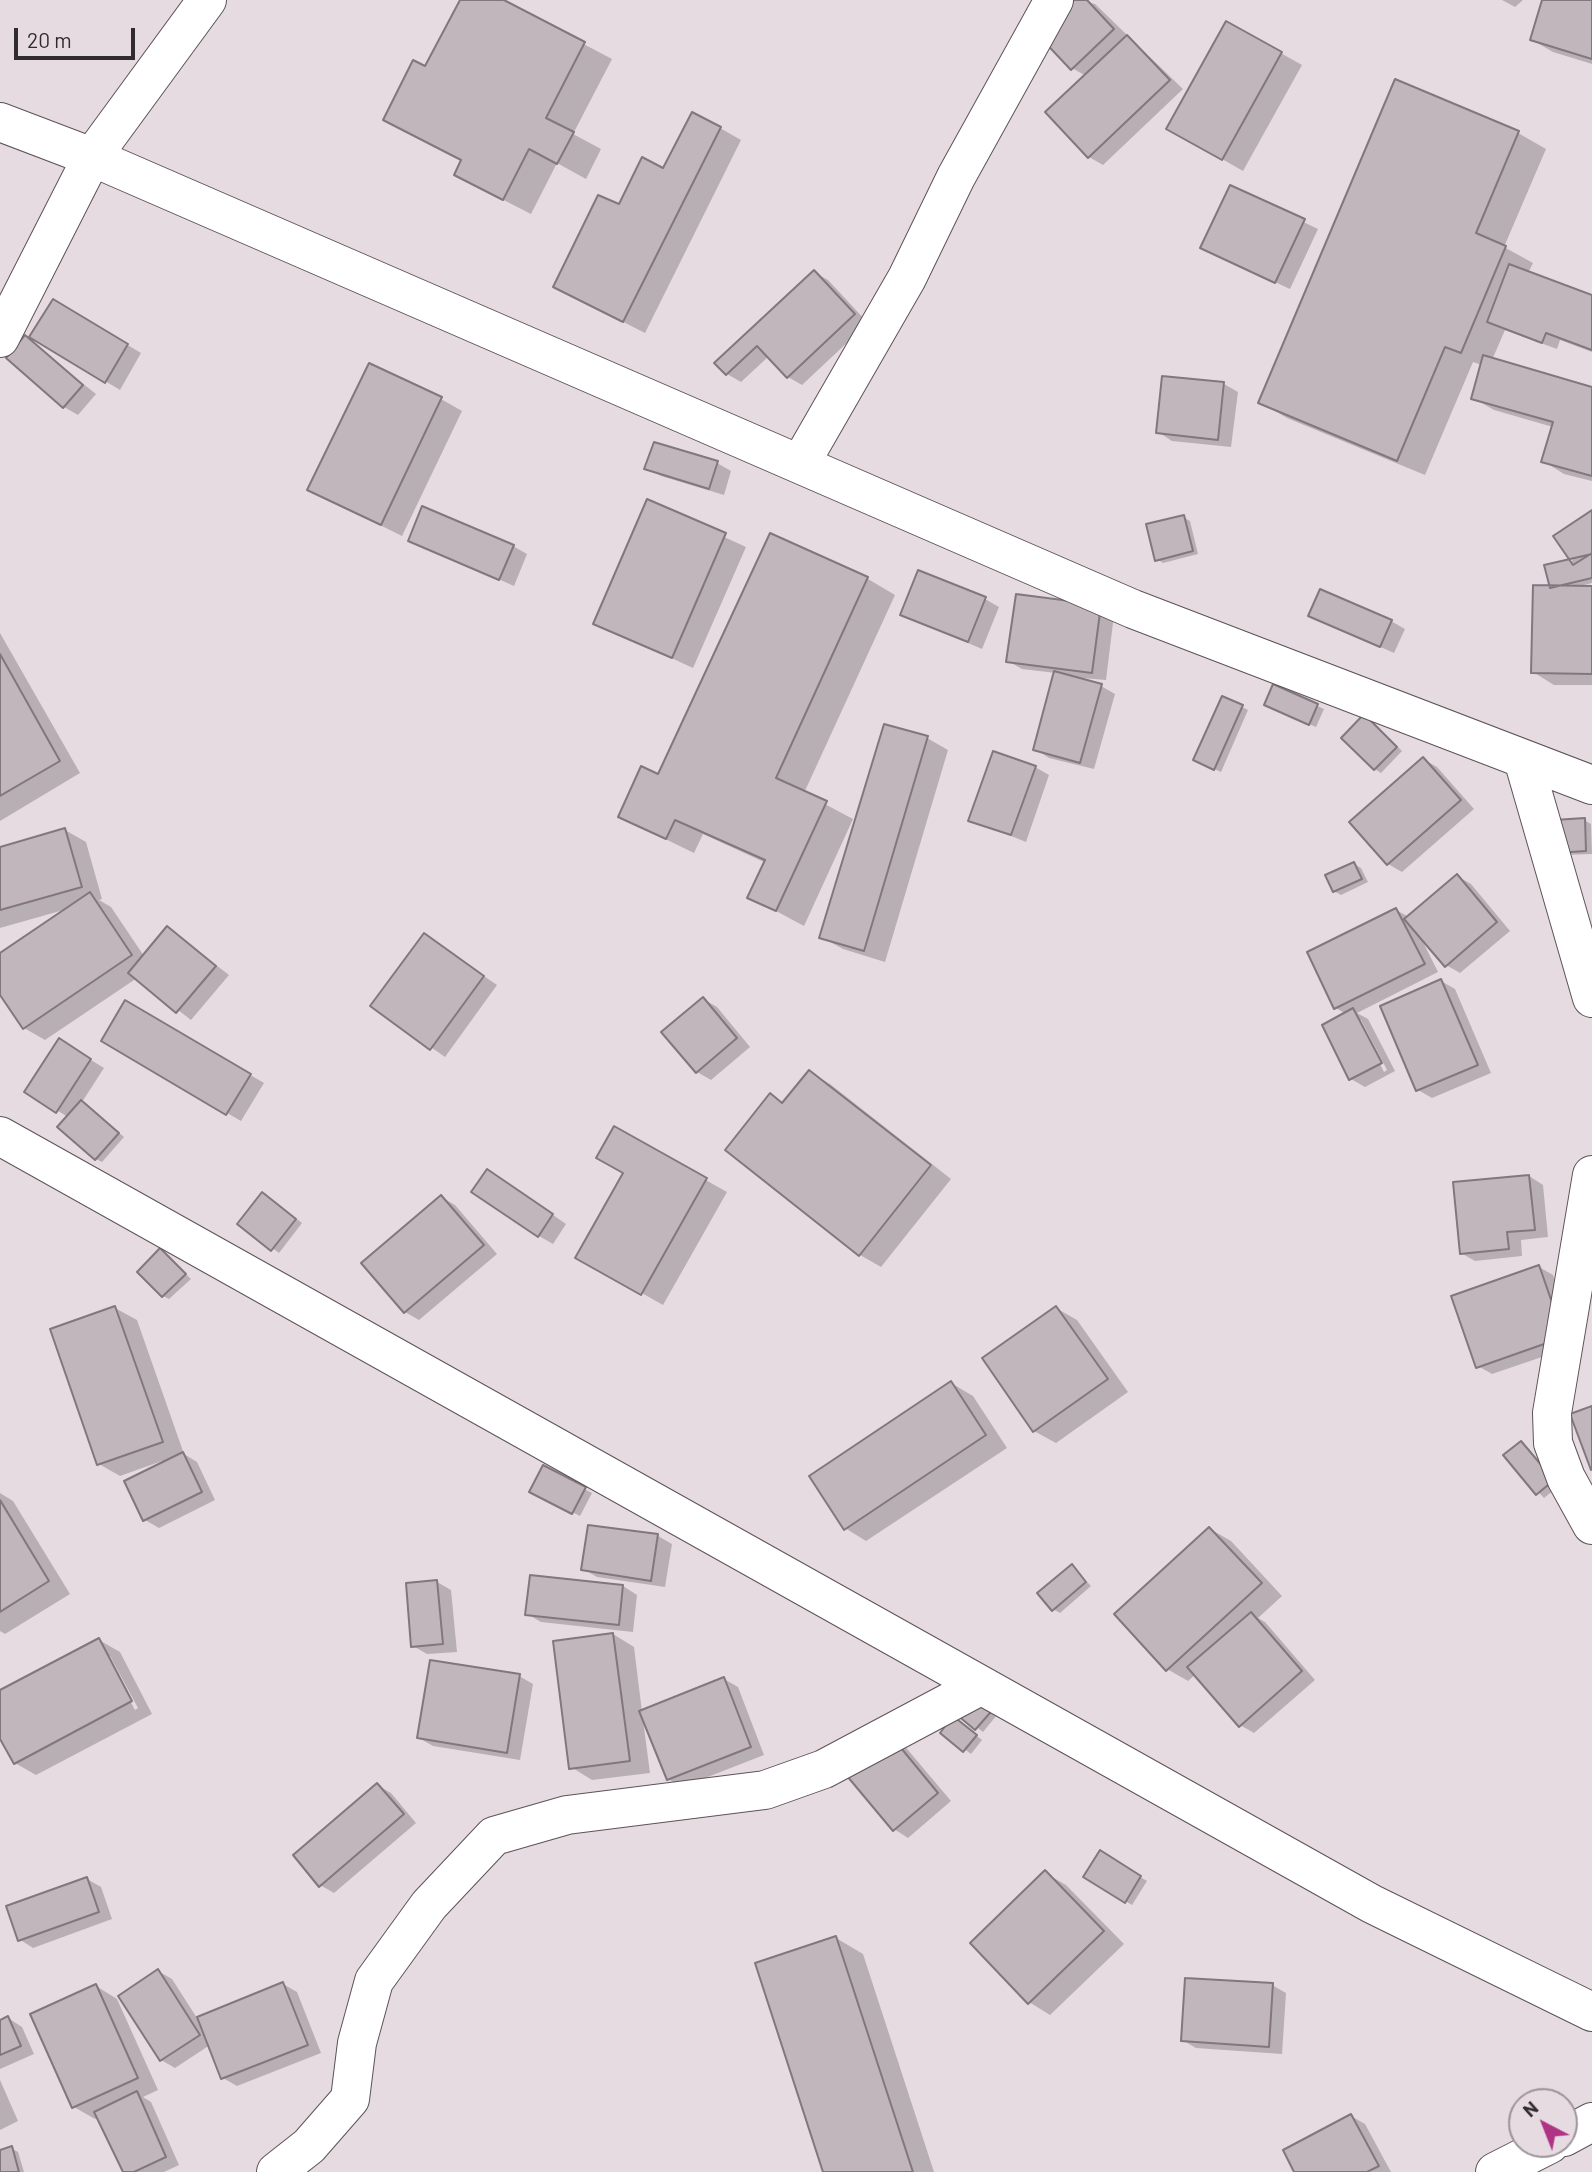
<!DOCTYPE html>
<style>
body{margin:0}
#map{position:relative;width:1592px;height:2172px;overflow:hidden;background:#e6dbe1;font-family:Barlow,sans-serif}
canvas{display:block}
.north{position:absolute;left:1508px;top:2088px;width:70px;height:70px;box-sizing:border-box;background:#e6dbe1;border:2px solid #9d9599;border-radius:50%;rotate:318deg;font-size:19px;font-weight:700;line-height:28px;text-align:center;color:#302b2e}
.north::after{content:'';display:block;margin:auto;width:24px;height:32px;background:#b03486;clip-path:polygon(50% 0,100% 100%,50% 72%,0 100%)}
.scale{position:absolute;left:14px;top:28px;width:121px;height:32px;box-sizing:border-box;border:4px solid #302b2e;border-top:0;padding-left:9px;font-size:21px;line-height:24px;white-space:nowrap;color:#302b2e;-webkit-text-stroke:5px #e6dbe1;paint-order:stroke}
</style>
<div id="map">
<canvas width="1592" height="2172"></canvas>
<div class="north">N</div>
<div class="scale">20 m</div>
</div>
<script>
const g = document.querySelector('canvas').getContext('2d');
g.lineJoin = 'round';
function fillPath(path, color) {
  g.fillStyle = color;
  g.fill(path, 'evenodd');
}
function toPath(rows) {
  const path = new Path2D();
  for (const r of rows) {
    path.moveTo(r[0], r[1]);
    for (let i = 2; i < r.length; i += 2) path.lineTo(r[i], r[i + 1]);
  }
  return path;
}
function strokePath(path, color, width, dash) {
  g.strokeStyle = color;
  g.lineWidth = width;
  g.lineCap = dash ? 'butt' : 'round';
  g.setLineDash(dash || []);
  g.stroke(path);
}
fillPath(toPath([
 [462,0,500,0,612,59,573,134,601,149,586,179,557,163,531,214,484,190,463,161,426,68],
 [1077,0,1095,4,1183,89,1103,165,1089,157,1048,113,1086,76,1072,68],
 [1502,0,1523,0,1515,7],
 [1544,0,1592,0,1592,64,1553,52,1532,40],
 [1227,23,1302,65,1243,171,1168,128],
 [720,128,741,140,645,333,576,298,620,207],
 [1518,133,1546,149,1504,247,1533,263,1528,273,1592,296,1592,352,1560,340,1557,349,1505,330,1492,360,1592,389,1592,481,1564,474,1543,461,1553,427,1494,410,1473,398,1482,365,1473,362,1425,475,1287,418,1260,402],
 [1231,187,1318,229,1290,289,1217,255],
 [814,272,828,280,868,323,802,385,788,377,769,356,741,382,727,374,717,363],
 [54,301,141,353,120,390,32,337],
 [25,338,96,394,78,415,64,407,8,358],
 [1224,384,1238,392,1231,447,1172,441,1158,432],
 [441,399,462,411,402,536,309,490],
 [717,463,731,471,724,495,661,476,647,468],
 [648,502,746,547,693,668,595,623],
 [1592,512,1592,583,1580,586,1592,587,1592,685,1554,685,1533,672,1551,587,1572,561],
 [1183,517,1190,521,1198,554,1163,563,1157,559],
 [771,535,868,579,895,595,804,793,853,819,804,926,750,897,766,863,703,834,694,853,620,817,659,776],
 [410,540,513,546,527,554,514,586],
 [1017,596,1114,615,1106,680,1070,677,1101,686,1115,694,1094,769,1049,758,1035,749,1056,673,1022,669,1008,661],
 [985,599,999,607,982,649,902,615],
 [1311,616,1391,621,1405,629,1394,653],
 [0,633,80,773,0,821],
 [1274,687,1324,709,1316,727,1272,708],
 [1242,707,1248,710,1221,772,1202,763],
 [1371,720,1402,751,1381,773,1375,769],
 [927,738,948,750,885,962,843,949,821,937],
 [1423,759,1437,767,1474,809,1402,872,1388,864],
 [1035,767,1049,775,1026,842,971,820],
 [1584,820,1591,824,1592,854,1564,855],
 [65,830,86,842,102,899,99,900,111,907,144,956,168,928,229,975,191,1020,137,978,45,1040,24,1028,0,991,0,955,67,909,0,928,0,849],
 [1354,864,1361,868,1368,882,1341,895,1334,891],
 [1457,876,1471,884,1510,931,1460,973,1446,965,1420,936,1438,972,1357,1013,1368,1019,1395,1071,1365,1087,1351,1079,1346,1014,1336,1008,1309,953,1396,910,1409,917],
 [1358,1020,1361,1020,1387,1070,1384,1072],
 [424,935,497,985,445,1057,372,1006],
 [1441,981,1455,989,1491,1073,1432,1098,1418,1090,1382,1006],
 [703,999,717,1007,750,1047,711,1080,697,1072],
 [125,1002,264,1083,241,1121,103,1041],
 [73,1049,104,1068,82,1102,124,1137,102,1162,96,1159,68,1117,27,1092],
 [809,1072,830,1084,951,1179,881,1267,860,1255,727,1150,771,1095,784,1103],
 [615,1129,727,1192,663,1305,578,1257,625,1173],
 [1529,1176,1543,1185,1548,1237,1521,1240,1522,1256,1475,1261,1461,1253],
 [501,1179,566,1224,553,1244,539,1236],
 [441,1197,455,1205,497,1254,419,1320,405,1312],
 [269,1198,302,1223,279,1253,239,1223],
 [161,1250,191,1279,169,1299,163,1296],
 [1539,1267,1553,1275,1577,1345,1492,1374,1478,1366],
 [115,1308,137,1320,184,1454,197,1462,215,1500,159,1528,145,1520,162,1461,120,1476,99,1464],
 [1056,1308,1077,1320,1128,1392,1056,1443,1034,1431],
 [951,1383,973,1396,1007,1448,866,1541,845,1528],
 [1521,1443,1560,1485,1544,1498,1505,1456],
 [544,1468,592,1493,580,1516,531,1491],
 [0,1493,13,1501,70,1594,5,1634,0,1631],
 [590,1527,658,1536,672,1544,665,1587,597,1577,583,1569],
 [1210,1529,1231,1541,1282,1596,1258,1618,1265,1622,1315,1680,1254,1733,1240,1725,1196,1674,1188,1681,1167,1669],
 [1072,1566,1091,1586,1060,1613,1053,1609],
 [437,1582,451,1590,457,1652,427,1654,413,1646],
 [623,1586,637,1595,633,1632,541,1622,527,1614],
 [613,1634,634,1647,642,1712,724,1679,738,1687,764,1755,682,1787,668,1779,643,1720,650,1773,592,1780,571,1767],
 [99,1640,120,1652,152,1714,36,1775,15,1763,0,1735,0,1692],
 [106,1656,110,1656,138,1708,135,1710],
 [519,1676,533,1684,520,1760,433,1746,419,1738],
 [952,1708,1001,1710,983,1732],
 [954,1718,982,1740,971,1754,942,1732],
 [897,1737,951,1801,908,1838,894,1829],
 [377,1785,391,1793,416,1823,334,1893,320,1885],
 [1101,1853,1147,1881,1132,1905,1086,1877],
 [1045,1873,1066,1885,1124,1944,1050,2015,1029,2002],
 [87,1879,101,1887,112,1919,33,1948,19,1939],
 [836,1938,863,1954,934,2172,825,2172],
 [158,1971,172,1979,197,2018,283,1984,297,1992,321,2053,237,2086,223,2078,210,2045,175,2068,161,2060],
 [1272,1985,1286,1993,1282,2054,1196,2048,1182,2040],
 [96,1986,117,1999,158,2090,143,2097,151,2102,179,2165,164,2172,124,2172,99,2117,95,2119,74,2107],
 [8,2018,22,2027,34,2054,0,2069,0,2022],
 [0,2080,18,2121,0,2130],
 [1351,2116,1365,2124,1391,2172,1296,2172],
 [11,2148,18,2152,24,2172,0,2172,0,2152]
]), '#0003');
const building = toPath([
 [460,0,504,0,585,42,546,118,574,132,557,164,529,149,503,200,454,175,461,160,383,120,413,60,425,66,460,0],
 [1074,0,1087,0,1114,29,1071,70,1038,35,1074,0],
 [1542,0,1592,0,1592,59,1530,40,1542,0],
 [1226,21,1282,52,1222,160,1166,129,1226,21],
 [1127,35,1170,80,1088,158,1045,112,1127,35],
 [1395,79,1519,131,1476,233,1506,246,1461,353,1445,347,1397,461,1258,403,1395,79],
 [692,112,721,127,623,322,553,287,598,195,619,204,642,157,663,168,692,112],
 [1230,185,1305,219,1275,283,1200,248,1230,185],
 [1509,264,1592,295,1592,350,1546,333,1542,343,1487,322,1509,264],
 [814,270,855,314,787,378,757,346,726,375,714,363,814,270],
 [53,299,128,344,105,383,29,337,53,299],
 [25,335,83,385,63,408,6,358,25,335],
 [1483,355,1592,387,1592,476,1541,462,1553,422,1471,399,1483,355],
 [369,363,442,397,381,525,307,490,369,363],
 [1162,376,1224,382,1218,440,1156,433,1162,376],
 [654,442,718,461,709,489,644,469,654,442],
 [647,499,726,533,672,658,593,624,647,499],
 [422,506,514,545,499,580,408,541,422,506],
 [1592,510,1592,553,1573,565,1553,536,1592,510],
 [1184,515,1193,551,1155,561,1146,524,1184,515],
 [770,533,868,577,776,778,827,801,776,911,747,898,765,860,675,820,666,839,618,817,641,766,658,774,770,533],
 [1592,554,1592,578,1550,588,1544,565,1592,554],
 [918,570,986,597,968,642,900,615,918,570],
 [1533,585,1592,586,1592,674,1531,673,1533,585],
 [1320,589,1392,620,1380,647,1308,616,1320,589],
 [1016,594,1101,605,1092,673,1006,662,1016,594],
 [0,654,60,761,0,796,0,654],
 [1054,671,1102,684,1080,763,1033,750,1054,671],
 [1273,684,1318,704,1309,725,1264,705,1273,684],
 [1222,696,1243,705,1214,770,1193,760,1222,696],
 [1364,714,1397,747,1374,770,1341,738,1364,714],
 [884,724,928,736,864,951,819,938,884,724],
 [993,751,1036,766,1011,835,968,821,993,751],
 [1423,757,1461,800,1387,865,1349,822,1423,757],
 [1585,818,1586,851,1556,853,1554,820,1585,818],
 [65,828,82,887,0,910,0,847,65,828],
 [1354,862,1362,879,1333,892,1325,875,1354,862],
 [1457,874,1497,922,1445,967,1404,919,1457,874],
 [90,892,132,955,23,1029,0,995,0,953,90,892],
 [1396,908,1425,964,1334,1009,1307,952,1396,908],
 [167,926,216,966,176,1013,128,973,167,926],
 [424,933,484,976,430,1050,370,1006,424,933],
 [1441,979,1478,1065,1416,1091,1380,1006,1441,979],
 [703,997,737,1038,696,1073,661,1032,703,997],
 [125,1000,251,1074,226,1115,101,1041,125,1000],
 [1353,1008,1382,1063,1349,1080,1322,1025,1353,1008],
 [59,1038,91,1059,56,1113,24,1092,59,1038],
 [809,1070,931,1165,859,1256,725,1150,770,1093,782,1103,809,1070],
 [81,1100,119,1133,95,1160,57,1127,81,1100],
 [614,1126,707,1178,641,1295,575,1258,623,1173,596,1158,614,1126],
 [487,1169,553,1214,538,1237,471,1192,487,1169],
 [1529,1175,1535,1230,1507,1232,1509,1249,1460,1254,1453,1182,1529,1175],
 [262,1192,296,1219,271,1251,237,1224,262,1192],
 [441,1195,484,1245,404,1313,361,1263,441,1195],
 [160,1248,186,1274,162,1297,137,1272,160,1248],
 [1539,1265,1564,1337,1476,1368,1451,1296,1539,1265],
 [115,1306,163,1442,97,1465,50,1329,115,1306],
 [1056,1306,1108,1379,1033,1432,982,1358,1056,1306],
 [951,1381,986,1435,844,1530,809,1476,951,1381],
 [1592,1406,1592,1469,1591,1470,1570,1414,1592,1406],
 [1521,1441,1554,1480,1536,1495,1503,1455,1521,1441],
 [183,1452,202,1492,143,1521,124,1481,183,1452],
 [543,1465,586,1487,572,1514,529,1492,543,1465],
 [0,1500,49,1581,0,1612,0,1500],
 [588,1525,658,1534,651,1581,581,1570,588,1525],
 [1209,1527,1262,1583,1166,1671,1114,1614,1209,1527],
 [1072,1564,1086,1582,1052,1611,1037,1593,1072,1564],
 [530,1575,623,1585,619,1625,525,1615,530,1575],
 [437,1580,443,1644,411,1647,406,1583,437,1580],
 [1251,1612,1302,1671,1239,1727,1187,1667,1251,1612],
 [613,1633,630,1761,569,1769,553,1641,613,1633],
 [99,1638,132,1701,14,1764,0,1739,0,1690,99,1638],
 [430,1660,520,1674,507,1753,417,1738,430,1660],
 [724,1677,751,1747,667,1780,639,1711,724,1677],
 [996,1706,975,1730,949,1708,996,1706],
 [953,1716,977,1735,963,1752,940,1733,953,1716],
 [883,1726,938,1793,893,1831,837,1764,883,1726],
 [377,1783,404,1814,319,1887,293,1855,377,1783],
 [1100,1850,1141,1876,1125,1903,1083,1877,1100,1850],
 [1045,1870,1104,1931,1028,2004,970,1943,1045,1870],
 [87,1877,99,1912,18,1941,6,1906,87,1877],
 [836,1936,913,2172,823,2172,755,1963,836,1936],
 [158,1969,200,2035,160,2061,118,1996,158,1969],
 [1185,1978,1273,1983,1269,2047,1181,2041,1185,1978],
 [283,1982,308,2045,221,2079,197,2017,283,1982],
 [96,1984,138,2078,72,2108,30,2014,96,1984],
 [8,2016,21,2046,0,2055,0,2020,8,2016],
 [137,2091,166,2157,134,2172,123,2172,94,2112,137,2091],
 [1351,2114,1379,2166,1367,2172,1294,2172,1283,2150,1351,2114],
 [12,2146,19,2172,0,2172,0,2150,12,2146]
]);
fillPath(building, '#c1b6bc');
strokePath(building, '#81777d', 2);
const minor = toPath([
 [0,122,92,157,1133,609,1592,785],
 [0,338,92,157,207,0],
 [800,464,907,278,956,177,1054,0],
 [1523,759,1592,998],
 [0,1136,1372,1904,1592,2012],
 [1592,1175,1552,1413,1553,1443,1566,1478,1592,1525],
 [1564,2137,1592,2122],
 [276,2172,309,2146,350,2099,357,2043,374,1981,429,1905,494,1836,567,1815,765,1790,824,1769,980,1686],
 [1495,2172,1550,2144]
]);
strokePath(minor, '#5c5358', 40);
strokePath(minor, '#fff', 38);
</script>
